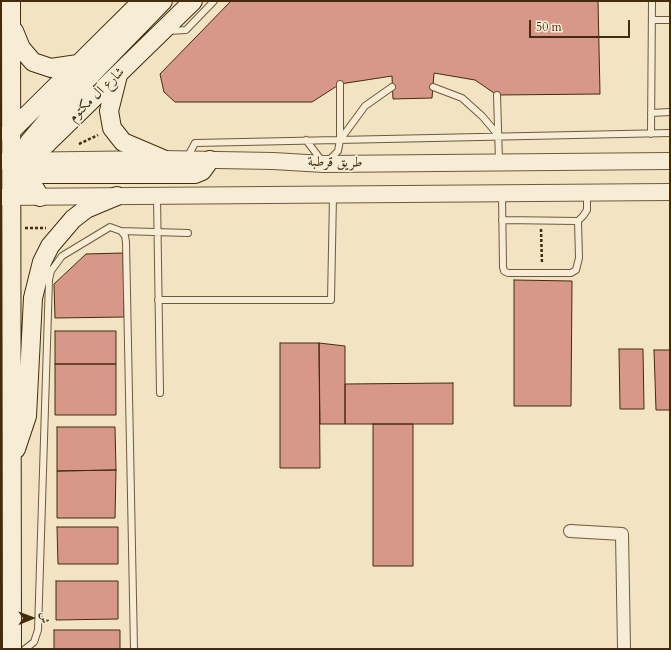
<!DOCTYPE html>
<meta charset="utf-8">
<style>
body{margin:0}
#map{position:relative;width:671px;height:650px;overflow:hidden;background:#f2e3c2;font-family:Cardo,Amiri,serif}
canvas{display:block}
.frame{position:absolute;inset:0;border:2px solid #422c0c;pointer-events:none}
.north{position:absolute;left:12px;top:598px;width:40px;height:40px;-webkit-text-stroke:3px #f7edd7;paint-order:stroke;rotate:89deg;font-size:11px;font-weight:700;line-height:16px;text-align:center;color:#422c0c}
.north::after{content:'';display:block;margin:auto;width:14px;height:18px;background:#422c0c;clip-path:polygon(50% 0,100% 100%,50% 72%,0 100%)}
.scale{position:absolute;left:529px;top:20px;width:101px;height:18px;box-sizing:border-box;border:2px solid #422c0c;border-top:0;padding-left:5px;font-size:12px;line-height:14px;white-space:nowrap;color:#422c0c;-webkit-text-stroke:3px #f7edd7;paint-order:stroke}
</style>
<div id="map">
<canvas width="671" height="650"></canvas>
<div class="frame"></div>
<div class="north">ش</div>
<div class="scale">50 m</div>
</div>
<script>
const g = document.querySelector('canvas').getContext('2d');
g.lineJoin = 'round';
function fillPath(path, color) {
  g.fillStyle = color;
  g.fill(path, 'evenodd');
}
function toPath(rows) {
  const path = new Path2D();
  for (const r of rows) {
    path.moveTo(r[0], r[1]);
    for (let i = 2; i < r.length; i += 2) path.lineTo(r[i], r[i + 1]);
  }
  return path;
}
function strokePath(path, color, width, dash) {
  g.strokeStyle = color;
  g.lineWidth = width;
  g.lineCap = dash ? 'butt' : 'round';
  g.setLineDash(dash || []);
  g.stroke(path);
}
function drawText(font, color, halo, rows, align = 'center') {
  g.font = font + ' Cardo,Amiri,serif';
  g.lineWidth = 3.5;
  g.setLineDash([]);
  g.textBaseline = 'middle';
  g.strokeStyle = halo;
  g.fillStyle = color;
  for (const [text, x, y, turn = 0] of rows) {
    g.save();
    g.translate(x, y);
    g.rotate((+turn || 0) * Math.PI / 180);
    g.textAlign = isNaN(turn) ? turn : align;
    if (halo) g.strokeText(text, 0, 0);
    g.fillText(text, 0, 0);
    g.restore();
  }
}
const building = toPath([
 [231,1,598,1,600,94,497,95,475,80,434,73,432,98,393,99,392,76,340,84,312,102,175,102,164,92,160,74,231,1],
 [123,253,124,317,55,318,54,284,86,254,123,253],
 [514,280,572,281,571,406,514,406,514,280],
 [55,331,116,331,116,364,55,364,55,331],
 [280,343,319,343,320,468,280,468,280,343],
 [319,343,345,346,345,424,320,424,319,343],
 [619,349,643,349,644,409,620,409,619,349],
 [654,350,670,350,670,410,656,410,654,350],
 [55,364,116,364,116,415,55,415,55,364],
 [453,383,453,424,345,424,345,384,453,383],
 [373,424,413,424,413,566,373,566,373,424],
 [57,427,115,427,116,470,57,471,57,427],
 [116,470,115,518,57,518,57,471,116,470],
 [57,527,118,527,118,564,58,564,57,527],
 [56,581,118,581,118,619,56,620,56,581],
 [54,630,120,630,120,649,54,649,54,630]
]);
fillPath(building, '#d79889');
strokePath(building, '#422c0c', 1);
const service = toPath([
 [652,20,670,20],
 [168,31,186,30,214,1],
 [433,87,462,98,482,116,499,136],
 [497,95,499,161],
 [651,113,670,112],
 [651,134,652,1],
 [306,140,322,161],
 [340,140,365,106,392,87],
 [187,158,195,143,670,133],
 [329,160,338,151,340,140,340,84],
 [502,194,503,267,504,271,508,273,571,273,576,270,579,258,578,221],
 [157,197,160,393],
 [502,220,578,221,583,216,587,210,587,194],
 [121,231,188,233],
 [158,300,331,300,333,196],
 [25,649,34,642,38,630,49,280,51,271,62,256,110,227,121,231,125,236,126,242,134,649]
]);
const minor = toPath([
 [570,531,622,534,624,649]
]);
const tertiary = toPath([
 [1,161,163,159,273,161,324,164,670,161],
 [1,197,670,192]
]);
const secondary = toPath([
 [11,1,12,649],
 [14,31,21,48,33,62,51,68,78,64],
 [118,75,109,111,112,128,123,142,163,159],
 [8,134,142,1],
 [15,174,195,174,202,171,210,160],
 [15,190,21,174,30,160,193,1],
 [40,197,26,174,24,161,29,142,51,116,163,1],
 [16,449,27,416,33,298,42,262,50,246,73,219,86,209,117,196]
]);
strokePath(service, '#6e5a3a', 8);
strokePath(minor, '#6e5a3a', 14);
strokePath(tertiary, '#6e5a3a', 18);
strokePath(secondary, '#422c0c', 20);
strokePath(toPath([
 [79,144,98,135],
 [25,228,46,228],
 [541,229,542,264]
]), '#422c0c', 2.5, [3, 2]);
strokePath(service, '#f7edd7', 6);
strokePath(minor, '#f7edd7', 12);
strokePath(tertiary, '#f7edd7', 16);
strokePath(secondary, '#f7edd7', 18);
drawText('14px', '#422c0c', '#f7edd7', [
 ["شارع آل مكتوم",97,95,-44],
 ["طريق قرطبة",335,163,1]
]);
</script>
